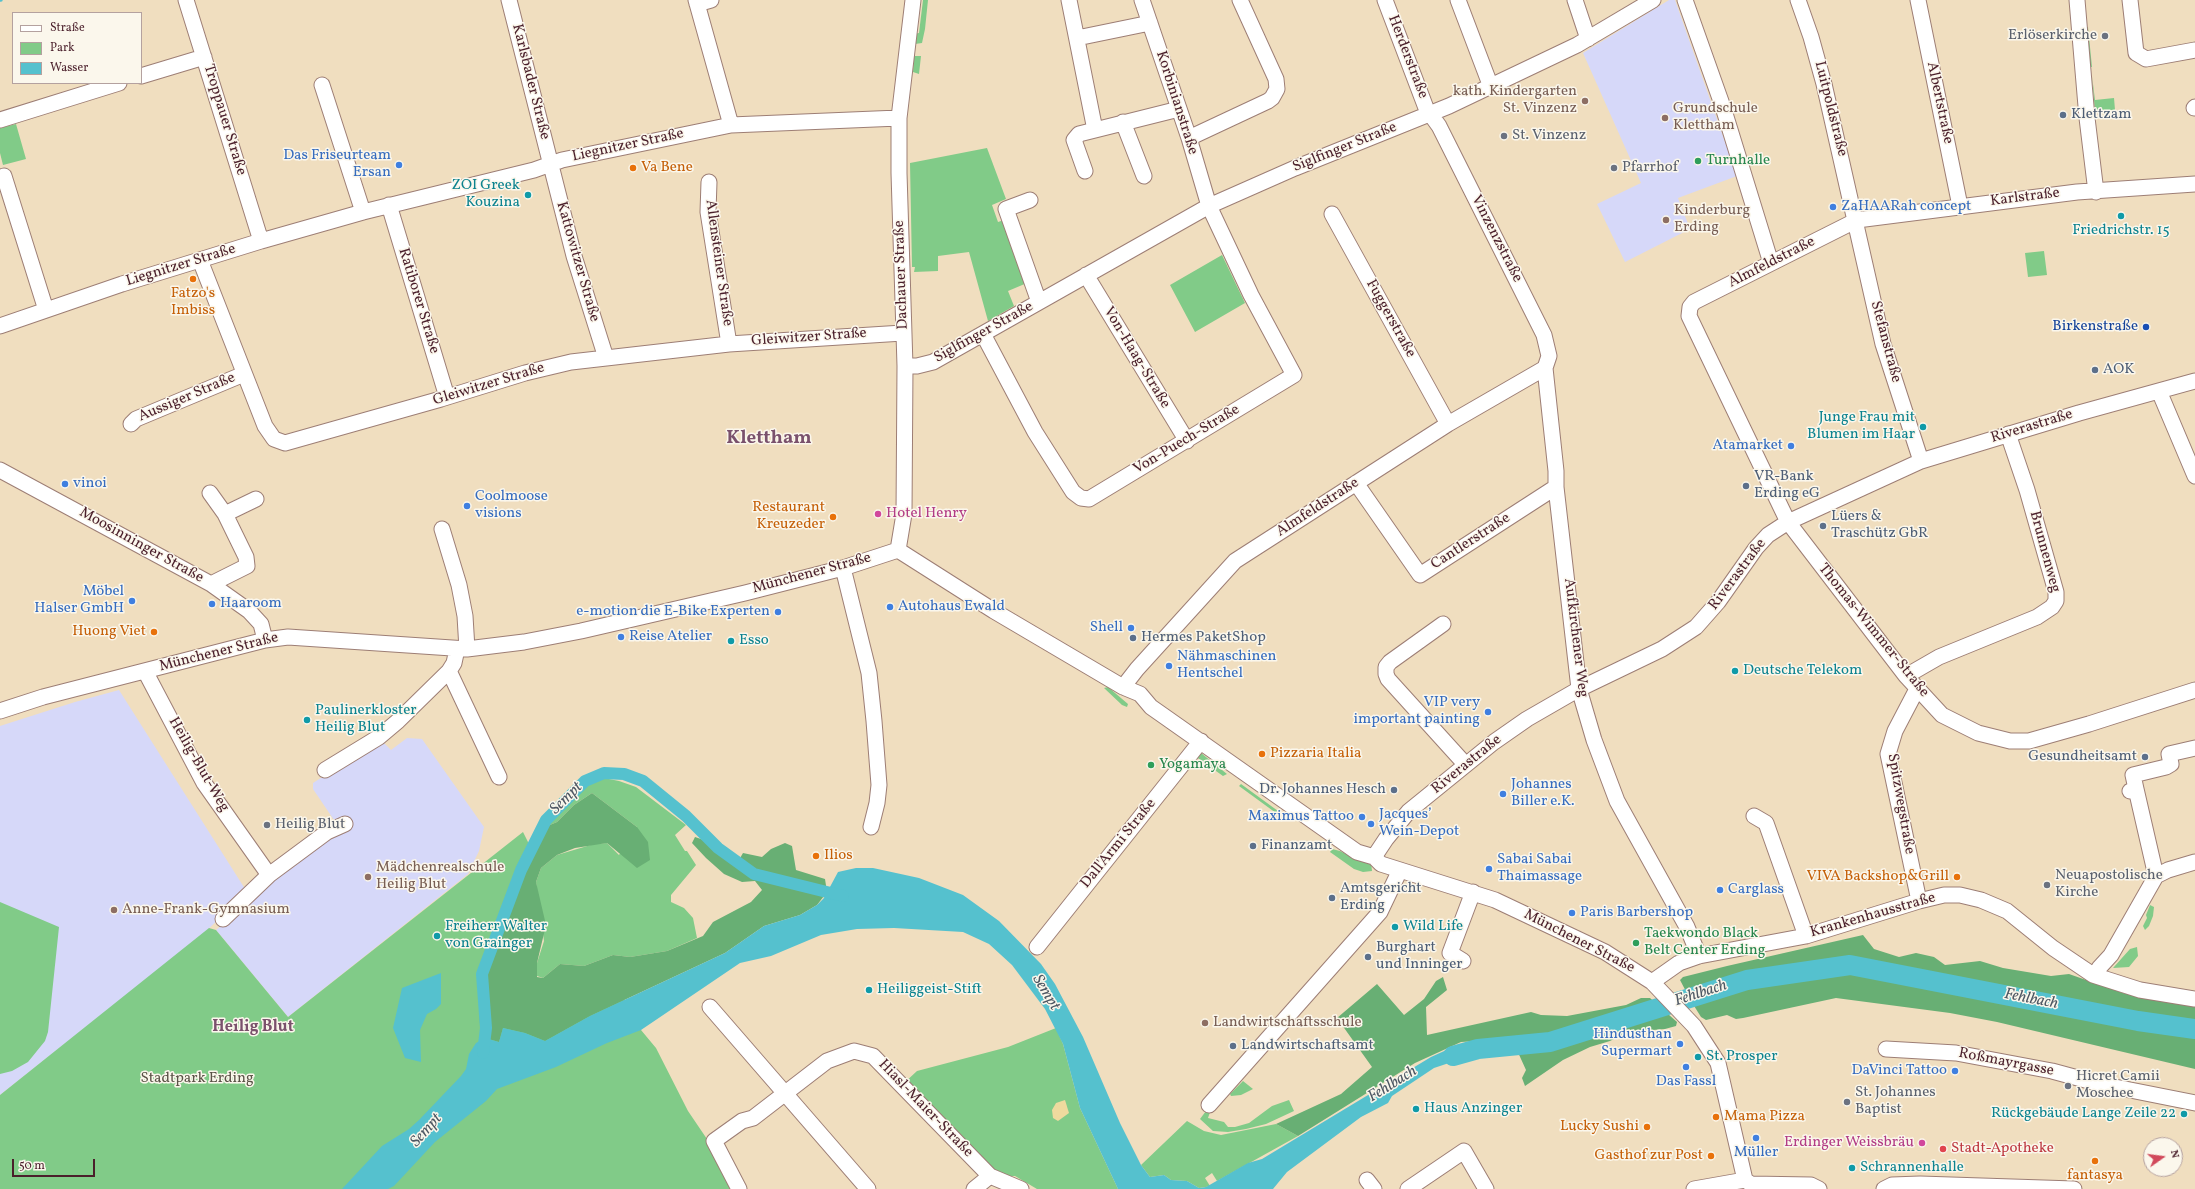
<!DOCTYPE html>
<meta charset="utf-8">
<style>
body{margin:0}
#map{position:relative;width:2195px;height:1189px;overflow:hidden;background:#f0debf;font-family:Vollkorn,serif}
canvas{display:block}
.legend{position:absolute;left:12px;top:12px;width:130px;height:72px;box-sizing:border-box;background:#fbf7ec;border:1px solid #b4a19f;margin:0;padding:5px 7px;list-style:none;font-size:12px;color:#4a1f2b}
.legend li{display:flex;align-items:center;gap:8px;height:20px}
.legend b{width:20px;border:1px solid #b4a19f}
.north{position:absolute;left:2143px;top:1137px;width:40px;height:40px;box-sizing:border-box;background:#fbf7ec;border:1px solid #b4a19f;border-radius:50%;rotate:76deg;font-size:11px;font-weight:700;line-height:16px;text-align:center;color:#4a1f2b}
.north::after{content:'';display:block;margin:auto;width:14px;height:18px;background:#d1495b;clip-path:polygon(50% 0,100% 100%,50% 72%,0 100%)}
.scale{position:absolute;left:12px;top:1159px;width:83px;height:18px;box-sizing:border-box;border:2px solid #4a1f2b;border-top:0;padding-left:5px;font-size:12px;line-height:14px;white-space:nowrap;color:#4a1f2b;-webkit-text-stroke:3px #fbf7ec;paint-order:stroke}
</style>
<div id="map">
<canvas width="2195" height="1189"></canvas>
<ul class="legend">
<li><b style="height:5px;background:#fff"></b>Straße</li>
<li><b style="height:11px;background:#81cb88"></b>Park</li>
<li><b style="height:11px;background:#55c1ce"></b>Wasser</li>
</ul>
<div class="north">N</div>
<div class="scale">50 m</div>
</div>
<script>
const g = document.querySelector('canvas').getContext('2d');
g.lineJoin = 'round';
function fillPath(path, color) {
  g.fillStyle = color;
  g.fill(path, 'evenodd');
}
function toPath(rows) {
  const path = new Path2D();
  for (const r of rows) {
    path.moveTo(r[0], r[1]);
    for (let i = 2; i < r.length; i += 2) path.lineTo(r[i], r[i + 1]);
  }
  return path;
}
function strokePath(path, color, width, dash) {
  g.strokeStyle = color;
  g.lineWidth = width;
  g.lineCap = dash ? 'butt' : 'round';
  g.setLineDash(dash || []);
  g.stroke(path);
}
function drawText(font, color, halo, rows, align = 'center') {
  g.font = font + ' Vollkorn,serif';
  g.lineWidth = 3;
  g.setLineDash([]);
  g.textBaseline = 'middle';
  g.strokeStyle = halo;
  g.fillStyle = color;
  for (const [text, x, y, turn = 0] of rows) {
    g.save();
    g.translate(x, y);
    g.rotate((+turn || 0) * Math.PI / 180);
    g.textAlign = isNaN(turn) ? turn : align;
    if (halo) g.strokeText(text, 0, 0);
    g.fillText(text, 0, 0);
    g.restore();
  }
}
fillPath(toPath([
 [1669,0,1675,0,1737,176,1678,198,1690,229,1625,262,1597,204,1641,183,1583,53],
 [119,690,247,892,200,937,0,1095,0,726,75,702],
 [407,738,422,739,484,827,479,851,468,874,288,1017,216,930,338,826,313,789,313,783,372,745,383,742,391,750]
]), '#d6d8f9');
fillPath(toPath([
 [923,0,928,0,925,29,922,43,915,44,914,34,919,33],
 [2087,27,2088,27,2092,67,2090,67],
 [914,56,921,56,919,74,913,72],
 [2092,76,2095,100,2114,98,2115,110,2095,112],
 [16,124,26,159,3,165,0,153,0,128],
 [987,148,1006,199,992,205,998,222,1004,220,1027,283,1008,291,1014,306,988,321,969,252,938,256,938,271,914,272,915,267,912,267,910,163],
 [2044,251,2047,275,2028,277,2025,253],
 [1222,255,1245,303,1195,332,1170,285],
 [1108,687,1128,704,1127,707,1122,705,1104,688],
 [1201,753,1227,774,1223,776,1195,756],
 [604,778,619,781,636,787,686,825,675,835,685,851,687,851,696,865,671,895,671,902,684,908,693,918,697,938,667,951,630,957,613,955,584,966,560,964,543,978,537,976,537,963,544,941,536,882,541,868,557,855,594,844,607,843,619,855,637,827,592,793,574,805,557,822,545,827,548,821,565,803,586,785],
 [1241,784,1278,811,1276,813,1239,786],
 [523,832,531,848,478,976,480,1000,624,1000,641,1030,656,1048,688,1111,709,1142,734,1189,0,1189,0,1095,209,928,216,930,288,1017],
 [1332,849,1340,851,1356,859,1371,862,1372,871,1363,872,1354,869,1330,852],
 [0,902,59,927,48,1032,45,1041,28,1062,12,1071,0,1074],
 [2150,905,2154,907,2153,916,2149,926,2145,930,2143,926,2147,918,2146,915],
 [2137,947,2138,956,2129,967,2113,968,2130,949],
 [1056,1028,1063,1044,1080,1108,1118,1189,1037,1189,1015,1176,994,1176,903,1084,917,1071,1008,1047],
 [1243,1081,1253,1089,1241,1095,1231,1096,1230,1094],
 [1289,1100,1294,1111,1266,1124,1246,1129,1228,1132,1213,1131,1200,1119,1206,1111,1210,1112,1208,1118,1224,1122,1228,1127,1235,1127,1249,1123,1272,1106],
 [1187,1121,1204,1131,1221,1135,1276,1124,1298,1136,1217,1181,1212,1173,1205,1178,1210,1186,1206,1187,1199,1188,1187,1181,1171,1180,1164,1175,1150,1177,1141,1165]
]), '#81cb88');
fillPath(toPath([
 [592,793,637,827,648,842,650,860,637,868,607,843,575,848,557,855,541,868,536,882,546,925,537,963,537,977,543,978,560,964,584,966,613,955,630,957,667,951,703,936,713,922,751,902,762,890,755,881,742,882,724,874,706,858,692,843,695,837,704,840,736,865,743,853,762,857,771,849,785,843,792,846,796,870,825,879,827,892,817,905,800,915,764,926,725,953,590,1016,545,1041,525,1033,503,1028,499,1042,485,1038,480,1025,478,976,531,848,534,836,545,827,557,822,574,805],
 [1863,935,1874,949,1899,957,1916,953,1934,957,1945,965,1980,961,2003,968,2051,976,2069,974,2123,993,2195,1007,2195,1069,1997,1022,1950,1013,1836,998,1743,1018,1736,1019,1727,1015,1706,1020,1701,1017,1691,1001,1680,980,1683,977,1727,966],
 [1443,977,1447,990,1426,1007,1427,1035,1531,1012,1541,1015,1567,1016,1626,1005,1641,998,1650,998,1677,1022,1676,1026,1665,1029,1628,1032,1610,1041,1590,1047,1563,1060,1525,1086,1522,1078,1526,1070,1516,1048,1480,1054,1476,1041,1461,1042,1415,1063,1298,1136,1276,1124,1341,1094,1372,1067,1337,1018,1377,984,1404,1015,1424,999,1436,981]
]), '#68af74');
fillPath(toPath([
 [1065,1100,1069,1113,1058,1121,1053,1118,1052,1110,1056,1103]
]), '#eeda9e');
fillPath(toPath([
 [856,868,873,868,919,878,963,895,999,921,1041,964,1055,984,1083,1037,1120,1123,1141,1165,1150,1177,1164,1175,1171,1180,1187,1181,1199,1188,1206,1187,1248,1163,1262,1159,1431,1057,1453,1047,1466,1044,1475,1046,1478,1049,1476,1054,1434,1068,1392,1096,1388,1103,1361,1117,1287,1172,1273,1189,1118,1189,1080,1108,1063,1044,1045,1009,1012,965,989,944,963,932,894,928,857,929,821,935,771,956,740,963,641,1030,607,1043,556,1067,497,1089,486,1101,435,1142,394,1186,388,1189,342,1189,382,1146,409,1129,419,1120,461,1076,466,1069,469,1054,476,1043,485,1038,499,1042,503,1028,525,1033,545,1041,590,1016,725,953,764,926,800,915,817,905,824,898,838,872],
 [441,973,441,1004,436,1009,427,1014,420,1030,421,1062,405,1058,393,1028,402,988]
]), '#55c1ce');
strokePath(toPath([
 [0,0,1,0]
]), '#55c1ce', 3.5);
strokePath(toPath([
 [483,1053,486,1028,482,974,521,870,546,820,585,781,604,773,624,774,643,781,686,816,718,848,754,874,843,896]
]), '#55c1ce', 12);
strokePath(toPath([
 [1453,1056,1478,1049,1550,1042,1747,980,1850,965,2138,1021,2195,1029]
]), '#55c1ce', 20);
const minor = toPath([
 [186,0,261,241],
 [509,0,574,256,606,358],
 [696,0,731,125],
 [1069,0,1095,130,1179,109],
 [1385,0,1426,108,1439,126,1544,335,1549,356,1545,368,1556,471,1556,487,1579,689,1594,740,1617,801,1687,927,1699,956],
 [1458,0,1491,87],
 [1575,0,1588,39],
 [1685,0,1723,107,1771,263],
 [1798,0,1811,37,1824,84,1883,344,1921,461],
 [1918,0,1960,206],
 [2077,0,2087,118,2096,192],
 [2130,0,2136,53,2146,59,2195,50],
 [697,4,711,0],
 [1077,38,1150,23],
 [141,76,204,57],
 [322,85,363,212],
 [2194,108,2195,107],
 [0,120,119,83],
 [1123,122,1144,176],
 [1189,138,1268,101,1272,98,1277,89,1276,79,1240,0],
 [1085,171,1074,140,1079,134,1095,130],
 [4,176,46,310],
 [709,182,708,212,729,344],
 [2195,184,2077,192,1857,220,1694,302,1690,307,1689,316,1788,522,1906,676,1942,715,1978,733,2010,741,2029,741,2089,724,2195,690],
 [1030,200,1006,209,1039,302],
 [389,205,447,397],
 [1332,214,1448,424],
 [200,260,265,426,274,439,285,443,441,399,525,373,571,362,729,344,903,333],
 [1086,275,1187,441],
 [0,326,122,284,261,241,363,212,534,170,562,160,731,125,899,118],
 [983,334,1035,432,1073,492,1081,498,1089,499,1294,375,1251,295,1209,206,1189,138,1142,0],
 [905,366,917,366,933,362,1209,206,1295,168,1449,106,1577,45,1653,0],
 [2159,391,2195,476],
 [131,424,136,419,244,374],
 [0,470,211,584,249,611,261,624,265,640],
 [1356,483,1420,575,1556,487],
 [210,493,225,514,246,557,247,566,211,584],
 [225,514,256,499],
 [442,529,459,585,465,616,467,649],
 [898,550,994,611,1123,687,1140,694,1151,707,1161,714,1357,852,1374,857,1381,864,1495,900,1605,952,1652,982,1694,1026,1718,1063,1745,1180],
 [898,550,904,514,905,366,899,173,899,118,913,0],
 [843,568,869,673,874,721,879,785,877,803,871,827],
 [1443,624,1390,662,1386,667,1386,674,1388,679,1465,764],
 [145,671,204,783,269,875],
 [449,671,499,777],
 [1906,676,1939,657,2037,617,2052,607,2056,601,2056,592,2027,490,2008,434],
 [1123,687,1137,669,1235,561,1448,424,1545,368],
 [1917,689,1895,731,1888,754,1919,901],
 [0,711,43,697,265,640,288,637,467,649,524,642,581,631,745,593,843,568,898,550],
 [325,770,379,737,398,721,449,671,454,663,457,649],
 [2136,789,2133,775,2166,767,2171,764,2169,754,2195,748],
 [1754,816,1766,823,1806,936],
 [1374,857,1386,839,1409,811,1494,742,1527,719,1579,689,1662,649,1696,627,1718,602,1756,548,1768,535,1788,522,1921,461,2079,413,2195,381],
 [2156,876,2168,870,2195,862],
 [223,919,269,875,327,832,345,824],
 [1037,947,1201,741],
 [1463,961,1450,953,1473,892],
 [2099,968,2111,955,2156,876,2136,789,2130,791],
 [1652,982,1679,963,1699,956,1806,936,1919,901,1944,895,1960,895,1981,900,2007,911,2053,948,2093,975,2140,990,2195,999],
 [710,1007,868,1189],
 [1886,1049,1956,1053,2052,1071,2100,1084,2195,1103],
 [1209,1105,1380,912,1400,870],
 [1367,1180,1374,1189],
 [739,1189,714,1141,742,1121,753,1118,827,1061,854,1051,873,1056,990,1176,1021,1189],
 [974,1189,990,1176],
 [1408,1189,1464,1151,1486,1189],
 [1694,1189,1745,1180,1751,1184,1811,1185,1819,1189],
 [1884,1189,1892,1185,1920,1184,2074,1189]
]);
strokePath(minor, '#9d7e75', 17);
strokePath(minor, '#fff', 15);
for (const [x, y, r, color] of [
 [2105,36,4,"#6b7280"],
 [1585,101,4,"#8d6e63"],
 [2063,115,4,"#5c6f8a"],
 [1665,118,4,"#8d6e63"],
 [1504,136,4,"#6b7280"],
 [1698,161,4,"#2e9e5b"],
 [399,165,4,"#3f7fe0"],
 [633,168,4,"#e8710a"],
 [1614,168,4,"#6b7280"],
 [528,195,4,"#0f9aa8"],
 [1833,207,4,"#3f7fe0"],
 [2121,216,4,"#0f9aa8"],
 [1666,220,4,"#8d6e63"],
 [193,279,4,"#e8710a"],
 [2146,327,4,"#1a4fb4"],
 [2095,370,4,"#5c6f8a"],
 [1923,427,4,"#0f9aa8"],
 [1791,446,4,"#3f7fe0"],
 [65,484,4,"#3f7fe0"],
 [1746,486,4,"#5c6f8a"],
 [467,506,4,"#3f7fe0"],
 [878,514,4,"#d1479c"],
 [833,517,4,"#e8710a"],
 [1823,526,4,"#5c6f8a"],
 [132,601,4,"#3f7fe0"],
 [212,604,4,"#3f7fe0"],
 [890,607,4,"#3f7fe0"],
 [778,612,4,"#3f7fe0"],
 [1131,628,4,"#3f7fe0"],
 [154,632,4,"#e8710a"],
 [621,637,4,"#3f7fe0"],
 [1133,638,4,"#5c6f8a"],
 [731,641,4,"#0f9aa8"],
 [1169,666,4,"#3f7fe0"],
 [1735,671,4,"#0f9aa8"],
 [1488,712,4,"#3f7fe0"],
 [307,720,4,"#0f9aa8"],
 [1262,754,4,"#e8710a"],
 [2145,757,4,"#5c6f8a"],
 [1151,765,4,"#2e9e5b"],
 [1394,790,4,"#5c6f8a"],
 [1503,794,4,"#3f7fe0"],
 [1362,817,4,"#3f7fe0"],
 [1371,824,4,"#3f7fe0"],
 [267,825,4,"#6b7280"],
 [1253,846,4,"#5c6f8a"],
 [816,856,4,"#e8710a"],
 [1489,869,4,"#3f7fe0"],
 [368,877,4,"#8d6e63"],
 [1957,877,4,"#e8710a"],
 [2047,885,4,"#6b7280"],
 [1720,890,4,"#3f7fe0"],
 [1332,898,4,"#5c6f8a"],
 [114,910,4,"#8d6e63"],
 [1572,913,4,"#3f7fe0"],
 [1395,927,4,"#0f9aa8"],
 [437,936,4,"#0f9aa8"],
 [1636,943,4,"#2e9e5b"],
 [1368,957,4,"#5c6f8a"],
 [869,990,4,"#0f9aa8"],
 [1205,1023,4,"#8d6e63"],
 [1680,1044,4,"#3f7fe0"],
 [1233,1046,4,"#5c6f8a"],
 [1698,1057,4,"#0f9aa8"],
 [1686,1067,4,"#3f7fe0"],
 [1955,1071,4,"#3f7fe0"],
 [2068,1086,4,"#6b7280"],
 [1847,1102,4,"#6b7280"],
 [1416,1109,4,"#0f9aa8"],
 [2184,1114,4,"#0f9aa8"],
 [1716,1117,4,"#e8710a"],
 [1647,1127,4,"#e8710a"],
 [1756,1138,4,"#3f7fe0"],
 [1922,1143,4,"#d1479c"],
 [1943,1149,4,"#e0444e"],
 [1711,1156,4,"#e8710a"],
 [2095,1161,4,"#e8710a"],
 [1852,1168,4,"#0f9aa8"]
]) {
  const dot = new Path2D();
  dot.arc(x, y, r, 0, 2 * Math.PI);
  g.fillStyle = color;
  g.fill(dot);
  strokePath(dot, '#fbf7ec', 1.5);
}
drawText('15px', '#5b616d', '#fbf7ec', [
 ["Erlöserkirche",2097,36,"right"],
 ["St. Vinzenz",1512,136],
 ["Pfarrhof",1622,168],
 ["Heilig Blut",275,825],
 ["Neuapostolische",2055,876],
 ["Kirche",2055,893],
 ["Hicret Camii",2076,1077],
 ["Moschee",2076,1094],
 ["St. Johannes",1855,1093],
 ["Baptist",1855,1110]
], 'left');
drawText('15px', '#4a1f2b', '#fbf7ec', [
 ["Herderstraße",1407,57,69],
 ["Karlsbader Straße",530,82,76],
 ["Korbinianstraße",1176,103,72],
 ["Albertstraße",1939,103,78],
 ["Luitpoldstraße",1830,109,76],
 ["Troppauer Straße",224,120,73],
 ["Liegnitzer Straße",628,146,-12],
 ["Siglfinger Straße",1345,148,-22],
 ["Karlstraße",2025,198,-7],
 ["Vinzenzstraße",1496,239,63],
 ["Kattowitzer Straße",577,262,74],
 ["Allensteiner Straße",718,263,82],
 ["Almfeldstraße",1772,263,-27],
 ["Liegnitzer Straße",181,266,-17],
 ["Dachauer Straße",902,275,-92],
 ["Ratiborer Straße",418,301,73],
 ["Fuggerstraße",1390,319,61],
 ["Siglfinger Straße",984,333,-29],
 ["Gleiwitzer Straße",809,338,-4],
 ["Stefanstraße",1885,342,75],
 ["Von-Haag-Straße",1136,358,59],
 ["Gleiwitzer Straße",489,385,-17],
 ["Aussiger Straße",187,398,-23],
 ["Riverastraße",2032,427,-17],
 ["Von-Puech-Straße",1187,440,-31],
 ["Almfeldstraße",1318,508,-33],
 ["Cantlerstraße",1471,542,-33],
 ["Moosinninger Straße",141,546,29],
 ["Brunnenweg",2044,552,75],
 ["Münchener Straße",812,574,-15],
 ["Riverastraße",1738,575,-53],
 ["Thomas-Wimmer-Straße",1873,631,51],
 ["Aufkirchener Weg",1575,638,83],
 ["Münchener Straße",219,653,-14],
 ["Heilig-Blut-Weg",198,765,60],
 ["Riverastraße",1467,765,-39],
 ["Spitzwegstraße",1900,804,80],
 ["Dall'Armi Straße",1119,844,-51],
 ["Krankenhausstraße",1873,916,-16],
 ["Münchener Straße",1579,942,27],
 ["Roßmayrgasse",2006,1063,11],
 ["Hiasl-Maier-Straße",925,1109,46]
]);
drawText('15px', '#785e54', '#fbf7ec', [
 ["kath. Kindergarten",1577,92,"right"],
 ["St. Vinzenz",1577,109,"right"],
 ["Grundschule",1673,109],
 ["Klettham",1673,126],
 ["Kinderburg",1674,211],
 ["Erding",1674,228],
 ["Mädchenrealschule",376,868],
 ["Heilig Blut",376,885],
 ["Anne-Frank-Gymnasium",122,910],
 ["Landwirtschaftsschule",1213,1023]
], 'left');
drawText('15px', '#4e5e75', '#fbf7ec', [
 ["Klettzam",2071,115],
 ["AOK",2103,370],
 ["VR-Bank",1754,477],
 ["Erding eG",1754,494],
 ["Lüers &",1831,517],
 ["Traschütz GbR",1831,534],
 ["Hermes PaketShop",1141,638],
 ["Gesundheitsamt",2137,757,"right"],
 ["Dr. Johannes Hesch",1386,790,"right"],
 ["Finanzamt",1261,846],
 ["Amtsgericht",1340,889],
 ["Erding",1340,906],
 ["Burghart",1376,948],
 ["und Inninger",1376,965],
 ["Landwirtschaftsamt",1241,1046]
], 'left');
drawText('15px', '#366cbe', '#fbf7ec', [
 ["Das Friseurteam",391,156,"right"],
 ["Ersan",391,173,"right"],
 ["ZaHAARah concept",1841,207],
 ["Atamarket",1783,446,"right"],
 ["vinoi",73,484],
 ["Coolmoose",475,497],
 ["visions",475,514],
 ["Möbel",124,592,"right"],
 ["Halser GmbH",124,609,"right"],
 ["Haaroom",220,604],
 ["Autohaus Ewald",898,607],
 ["e-motion die E-Bike Experten",770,612,"right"],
 ["Shell",1123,628,"right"],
 ["Reise Atelier",629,637],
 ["Nähmaschinen",1177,657],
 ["Hentschel",1177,674],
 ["VIP very",1480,703,"right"],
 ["important painting",1480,720,"right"],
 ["Johannes",1511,785],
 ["Biller e.K.",1511,802],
 ["Jacques’",1379,815],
 ["Wein-Depot",1379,832],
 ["Maximus Tattoo",1354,817,"right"],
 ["Sabai Sabai",1497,860],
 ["Thaimassage",1497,877],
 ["Carglass",1728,890],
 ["Paris Barbershop",1580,913],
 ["Hindusthan",1672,1035,"right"],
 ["Supermart",1672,1052,"right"],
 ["DaVinci Tattoo",1947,1071,"right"],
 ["Das Fassl",1686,1082,"center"],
 ["Müller",1756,1153,"center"]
], 'left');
drawText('15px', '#27864d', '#fbf7ec', [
 ["Turnhalle",1706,161],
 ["Yogamaya",1159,765],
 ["Taekwondo Black",1644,934],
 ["Belt Center Erding",1644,951]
], 'left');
drawText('15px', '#c56008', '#fbf7ec', [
 ["Va Bene",641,168,"left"],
 ["Fatzo's",193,294,"center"],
 ["Imbiss",193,311,"center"],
 ["Restaurant",825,508],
 ["Kreuzeder",825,525],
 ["Huong Viet",146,632],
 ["Pizzaria Italia",1270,754,"left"],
 ["Ilios",824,856,"left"],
 ["VIVA Backshop&Grill",1949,877],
 ["Mama Pizza",1724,1117,"left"],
 ["Lucky Sushi",1639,1127],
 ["Gasthof zur Post",1703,1156],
 ["fantasya",2095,1176,"center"]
], 'right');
drawText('15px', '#0d838f', '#fbf7ec', [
 ["ZOI Greek",520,186,"right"],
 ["Kouzina",520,203,"right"],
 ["Friedrichstr. 15",2121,231,"center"],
 ["Junge Frau mit",1915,418,"right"],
 ["Blumen im Haar",1915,435,"right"],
 ["Esso",739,641],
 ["Deutsche Telekom",1743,671],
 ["Paulinerkloster",315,711],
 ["Heilig Blut",315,728],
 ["Freiherr Walter",445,927],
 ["von Grainger",445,944],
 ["Wild Life",1403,927],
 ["Heiliggeist-Stift",877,990],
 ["St. Prosper",1706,1057],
 ["Haus Anzinger",1424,1109],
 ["Rückgebäude Lange Zeile 22",2176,1114,"right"],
 ["Schrannenhalle",1860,1168]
], 'left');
drawText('15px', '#164399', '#fbf7ec', [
 ["Birkenstraße",2138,327]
], 'right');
drawText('15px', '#b23c85', '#fbf7ec', [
 ["Hotel Henry",886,514],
 ["Erdinger Weissbräu",1914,1143,"right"]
], 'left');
drawText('15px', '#5a5347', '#fbf7ec', [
 ["Stadtpark Erding",197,1079]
]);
drawText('15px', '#be3a42', '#fbf7ec', [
 ["Stadt-Apotheke",1951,1149]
], 'left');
drawText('italic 16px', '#4e5864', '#fbf7ec', [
 ["Sempt",567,799,-45],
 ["Sempt",1045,993,59],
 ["Fehlbach",1701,994,-18],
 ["Fehlbach",2031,1000,11],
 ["Fehlbach",1393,1085,-32],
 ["Sempt",427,1131,-48]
]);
drawText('bold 16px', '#7a516c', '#fbf7ec', [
 ["Heilig Blut",253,1028]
]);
drawText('bold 19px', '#7a516c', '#fbf7ec', [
 ["Klettham",769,440]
]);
</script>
